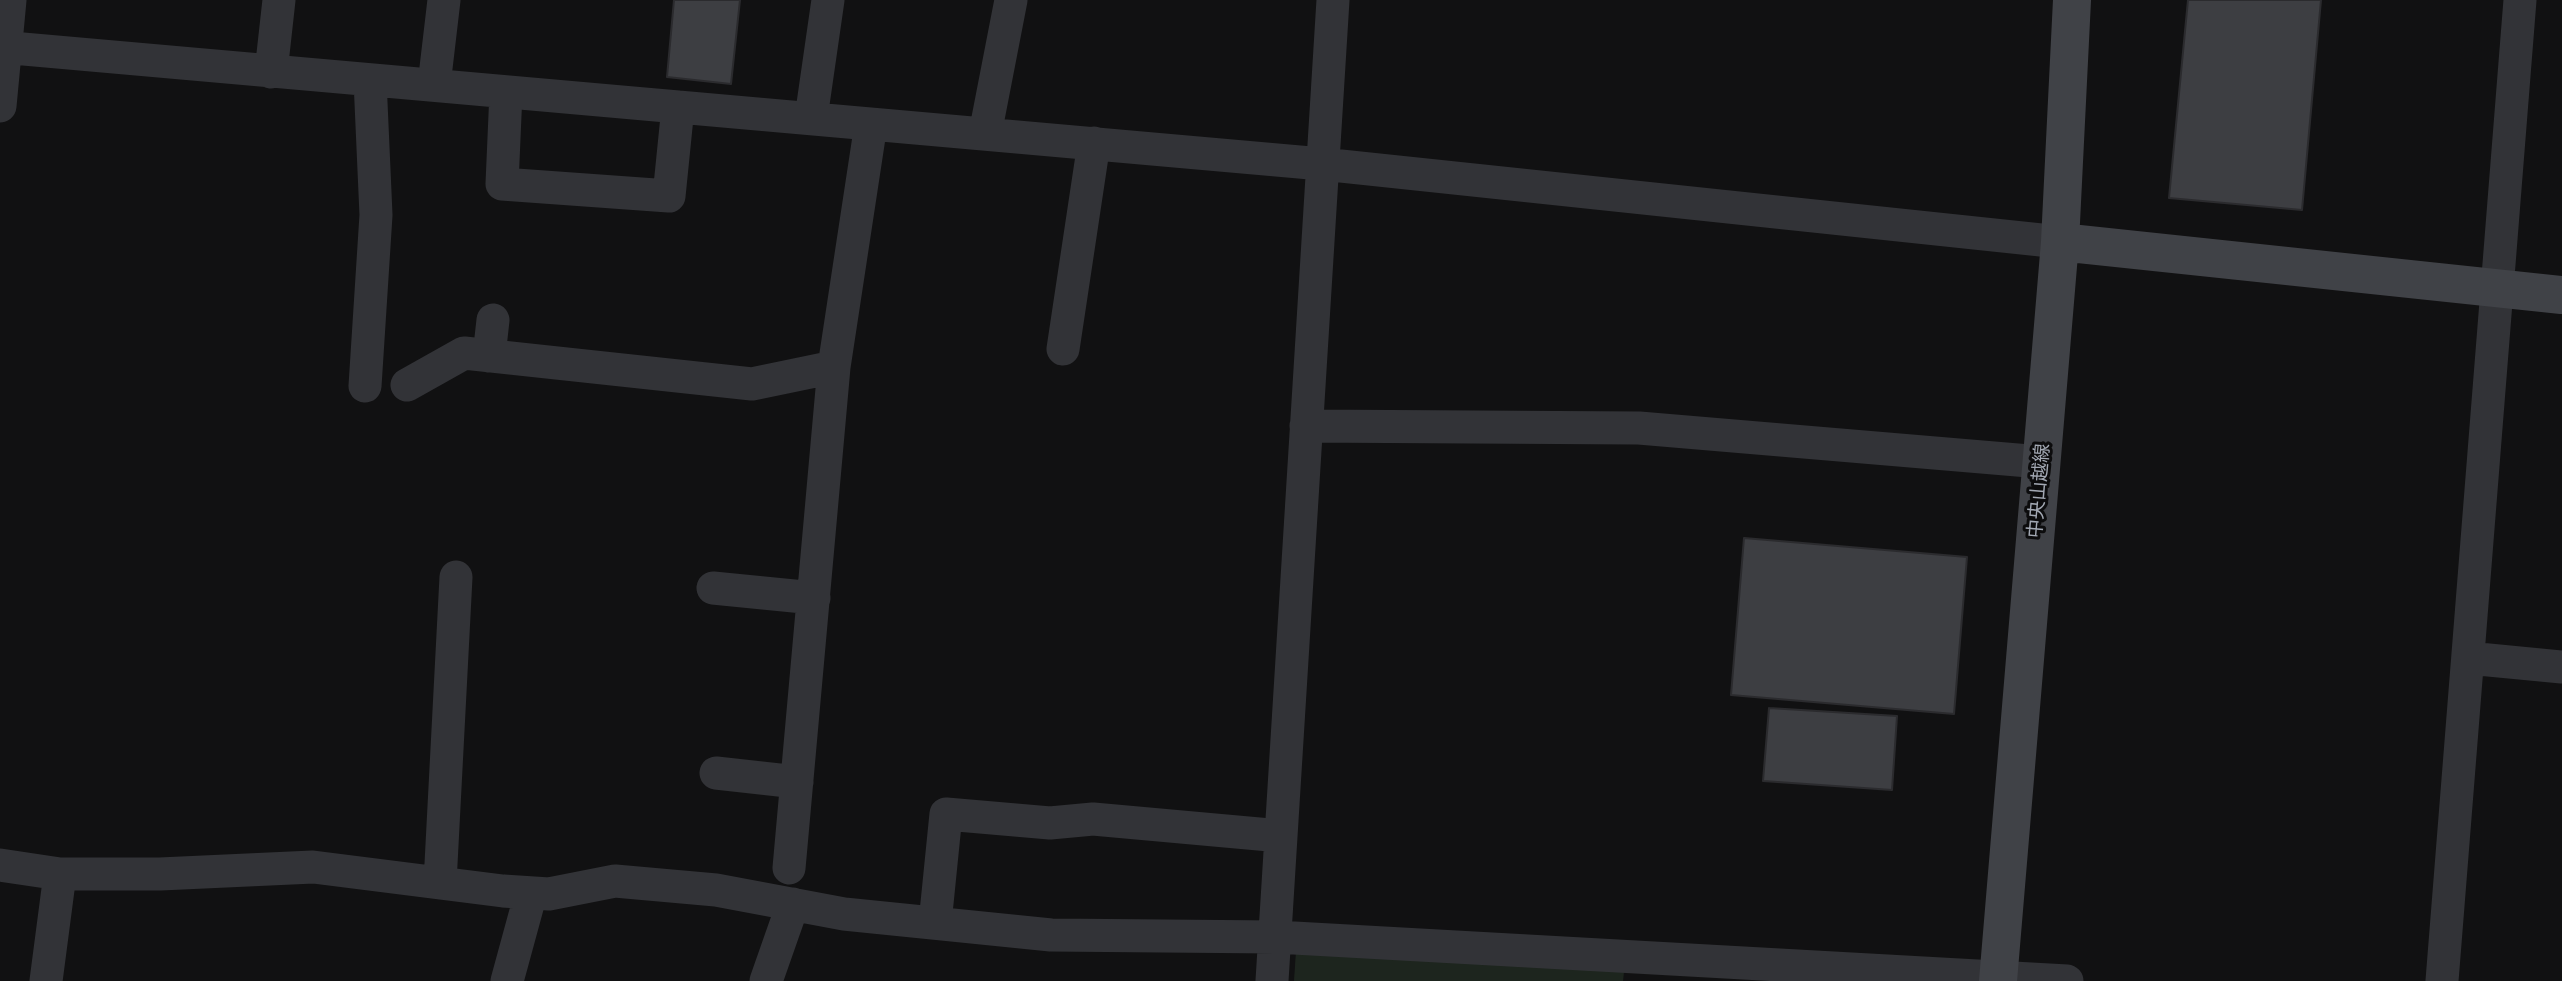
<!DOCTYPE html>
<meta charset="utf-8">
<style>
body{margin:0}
canvas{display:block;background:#111112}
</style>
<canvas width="2562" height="981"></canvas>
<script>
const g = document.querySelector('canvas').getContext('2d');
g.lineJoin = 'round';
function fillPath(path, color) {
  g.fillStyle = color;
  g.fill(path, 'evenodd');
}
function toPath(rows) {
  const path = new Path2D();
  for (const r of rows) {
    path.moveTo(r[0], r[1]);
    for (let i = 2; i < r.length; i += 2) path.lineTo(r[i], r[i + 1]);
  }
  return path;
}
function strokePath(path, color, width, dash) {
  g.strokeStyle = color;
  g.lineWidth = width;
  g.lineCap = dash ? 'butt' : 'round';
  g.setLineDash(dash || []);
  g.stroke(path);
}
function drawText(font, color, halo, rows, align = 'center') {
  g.font = font + ' "Public Sans","Noto Sans JP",sans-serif';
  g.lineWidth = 6;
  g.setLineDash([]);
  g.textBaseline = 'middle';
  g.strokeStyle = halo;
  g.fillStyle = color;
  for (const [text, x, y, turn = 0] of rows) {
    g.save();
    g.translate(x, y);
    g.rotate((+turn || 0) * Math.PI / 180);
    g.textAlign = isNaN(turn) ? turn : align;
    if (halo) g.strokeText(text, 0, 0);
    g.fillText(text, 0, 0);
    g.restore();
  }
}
fillPath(toPath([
 [1296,951,1624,972,1623,981,1294,981]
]), '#1d251e');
const building = toPath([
 [674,0,740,0,731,84,667,77,674,0],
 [2188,0,2321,0,2302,210,2169,198,2188,0],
 [1744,538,1967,557,1954,714,1731,695,1744,538],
 [1769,708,1897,716,1892,790,1763,781,1769,708]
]);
fillPath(building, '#3d3e42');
strokePath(building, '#2b2b2e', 2);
strokePath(toPath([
 [0,47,1322,164,2060,242],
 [271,72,279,0],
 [434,85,444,0],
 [506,92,502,184,669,196,678,107],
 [0,106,10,0],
 [811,118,828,0],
 [985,134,1011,0],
 [1063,349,1094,143],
 [489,356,493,320],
 [407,385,464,353,752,384,834,367],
 [365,386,376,215,370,80],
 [1306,426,1639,428,2041,462],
 [713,588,814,598],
 [2468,658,2562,667],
 [716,773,797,782],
 [0,865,60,874,160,874,313,867,503,891,549,894,615,881,716,890,844,914,1051,935,1276,937,2067,981],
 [789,868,834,367,871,124],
 [440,883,456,577],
 [935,923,946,814,1050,823,1093,819,1281,836],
 [46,981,60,874],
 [507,981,531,893],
 [766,981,793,904],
 [1272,981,1333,0],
 [2442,981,2520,0]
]), '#323337', 33);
strokePath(toPath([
 [2060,242,2562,295],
 [1998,981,2060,242,2072,0]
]), '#404247', 38);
drawText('19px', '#a2a8b3', '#0c0c0d', [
 ["中央山越線",2039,491,-85]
]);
</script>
